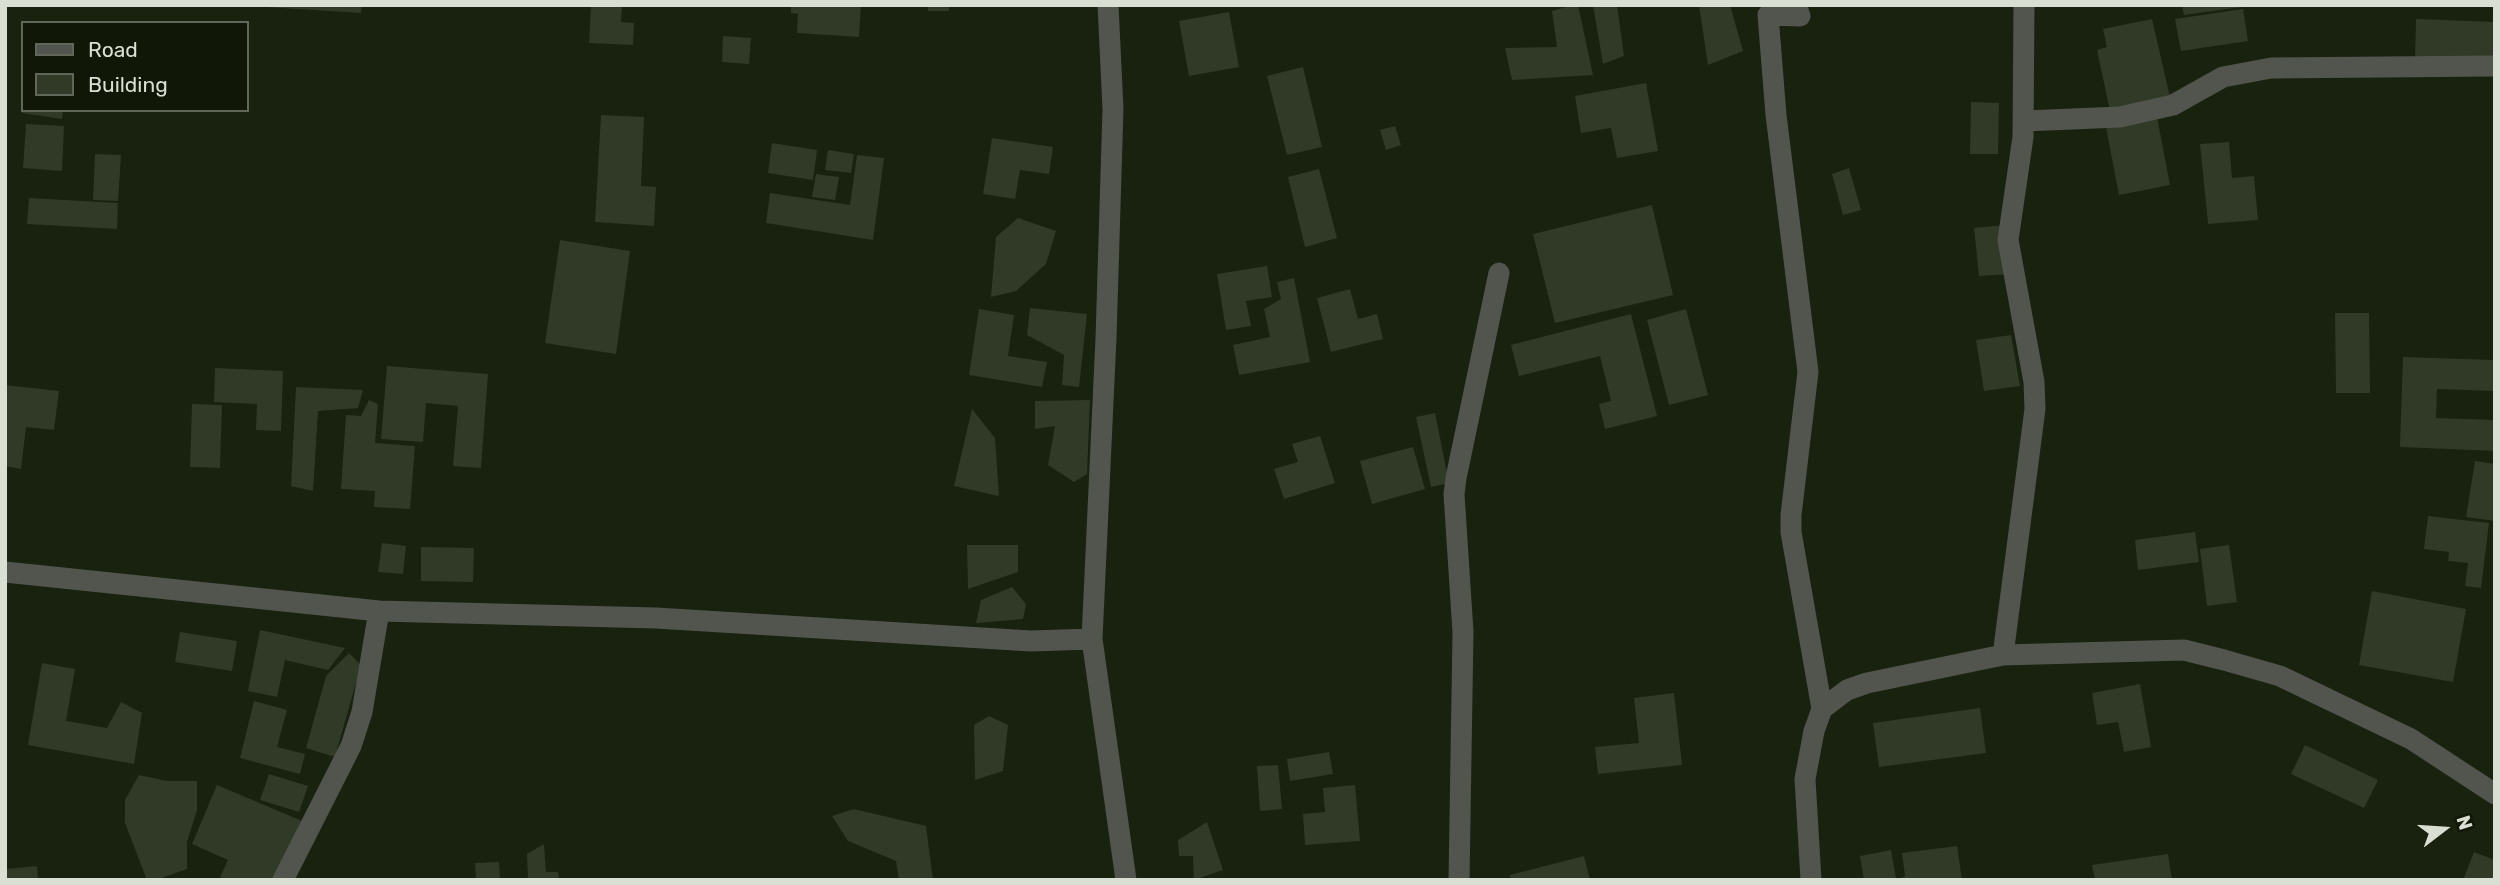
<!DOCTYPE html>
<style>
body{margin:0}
#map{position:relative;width:2500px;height:885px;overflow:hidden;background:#19210f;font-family:Rubik,sans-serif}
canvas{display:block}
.frame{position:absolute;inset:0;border:7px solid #d9dfd3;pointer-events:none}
.legend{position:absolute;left:21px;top:21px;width:228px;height:91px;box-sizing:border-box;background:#101706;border:2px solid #606758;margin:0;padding:9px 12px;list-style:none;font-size:21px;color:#d9dfd3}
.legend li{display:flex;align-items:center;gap:14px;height:35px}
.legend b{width:35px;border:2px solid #606758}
.north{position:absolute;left:2409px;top:794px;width:70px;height:70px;-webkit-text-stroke:5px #101706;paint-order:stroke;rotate:73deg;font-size:19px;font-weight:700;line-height:28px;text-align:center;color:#d9dfd3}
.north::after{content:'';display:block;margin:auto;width:24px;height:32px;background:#d9dfd3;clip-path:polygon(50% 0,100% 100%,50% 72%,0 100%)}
</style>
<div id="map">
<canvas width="2500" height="885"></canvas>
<div class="frame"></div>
<ul class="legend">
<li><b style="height:9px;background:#51554d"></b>Road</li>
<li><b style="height:19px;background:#313a27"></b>Building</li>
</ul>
<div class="north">N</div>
</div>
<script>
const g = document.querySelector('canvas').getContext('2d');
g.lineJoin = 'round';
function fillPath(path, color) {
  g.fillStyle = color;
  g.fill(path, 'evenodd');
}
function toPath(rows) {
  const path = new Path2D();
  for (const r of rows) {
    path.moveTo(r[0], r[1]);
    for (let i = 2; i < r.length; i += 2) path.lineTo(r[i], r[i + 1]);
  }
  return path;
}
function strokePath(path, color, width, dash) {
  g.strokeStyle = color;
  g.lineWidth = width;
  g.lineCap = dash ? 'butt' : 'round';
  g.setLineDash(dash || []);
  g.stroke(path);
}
fillPath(toPath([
 [266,5,362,5,361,13,266,7],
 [591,5,622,5,621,22,634,23,633,45,589,43],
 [791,5,861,5,859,37,797,33,798,14,791,13],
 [928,5,949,5,949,11,928,11],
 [1573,5,1578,5,1593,75,1512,80,1505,48,1557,47,1552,11],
 [1593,5,1617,5,1624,56,1603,64],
 [1699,5,1730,5,1743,51,1708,65],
 [2182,5,2242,5,2242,7,2184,15],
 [2243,9,2248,41,2181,51,2175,19],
 [1229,12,1239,67,1189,76,1179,21],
 [2152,19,2170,97,2110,111,2097,50,2107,47,2103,29],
 [2416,19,2495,22,2495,63,2415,60],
 [723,36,751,38,749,64,722,62],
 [1303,67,1322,147,1287,155,1267,76],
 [1646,83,1658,151,1617,158,1611,128,1581,133,1575,96],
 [1971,102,1999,103,1998,154,1970,154],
 [23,110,63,110,62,119,22,113],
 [601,115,644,117,641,186,656,187,654,226,595,222],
 [2157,117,2170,185,2119,195,2106,127],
 [26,124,64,126,62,171,23,168],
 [1395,126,1401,145,1386,150,1380,130],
 [992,138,1053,147,1049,174,1020,170,1015,199,983,194],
 [2229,142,2232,178,2254,176,2258,220,2208,224,2200,144],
 [772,143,817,150,813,180,768,173],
 [828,150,854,154,851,173,825,170],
 [95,154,121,155,118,201,93,200],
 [857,155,884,158,873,240,766,223,770,193,850,205],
 [1849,168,1861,210,1843,215,1832,174],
 [1319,169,1337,238,1305,247,1288,177],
 [816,174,839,177,835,200,812,197],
 [29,198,118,203,117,229,27,224],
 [1652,205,1673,295,1555,323,1533,234],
 [1018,218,1056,231,1046,264,1016,291,991,297,996,237],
 [2004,225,2010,274,1979,276,1974,228],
 [560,240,630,251,616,354,545,343],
 [1267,266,1272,297,1246,301,1251,326,1226,330,1217,274],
 [1294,278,1310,362,1239,375,1233,345,1270,337,1264,309,1281,299,1277,282],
 [1350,289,1358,319,1377,314,1383,339,1331,352,1317,298],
 [1030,308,1087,314,1079,387,1062,385,1064,355,1027,335],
 [979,309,1014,315,1008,356,1047,362,1042,387,969,375],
 [1686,309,1708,395,1669,405,1647,320],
 [2335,313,2369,313,2370,393,2336,393],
 [1631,314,1657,416,1605,429,1599,404,1611,401,1600,356,1519,376,1511,345],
 [2011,335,2020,386,1984,391,1976,340],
 [2403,357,2495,360,2495,391,2437,389,2436,418,2495,420,2495,451,2400,447],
 [387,366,488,374,481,468,453,466,458,406,426,403,423,442,381,439],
 [215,368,283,371,281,431,256,430,257,404,214,402],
 [5,385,59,391,54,430,26,427,21,469,5,466],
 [296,387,363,390,358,408,318,411,313,491,291,486],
 [369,400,378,404,375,443,415,446,410,509,374,507,375,491,341,489,346,415,361,416],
 [1090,400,1087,474,1074,482,1048,465,1055,426,1035,429,1035,401],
 [192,404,222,405,220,468,190,467],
 [972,409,995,438,999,496,954,486],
 [1435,413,1449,483,1431,487,1416,417],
 [1320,436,1335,483,1284,499,1274,469,1298,462,1292,444],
 [1413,447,1425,489,1372,504,1360,461],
 [2475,461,2495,464,2495,521,2466,517],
 [2428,516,2489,523,2481,588,2465,586,2468,563,2448,561,2449,552,2424,549],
 [2195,532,2199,562,2138,570,2135,540],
 [382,543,406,546,403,574,378,572],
 [967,545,1018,545,1018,572,968,589],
 [2229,545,2237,602,2207,606,2200,549],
 [421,547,474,548,473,582,421,581],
 [1012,587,1026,604,1023,619,976,623,981,600],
 [2372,591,2466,609,2453,682,2359,665],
 [260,630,345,648,328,670,285,660,277,697,248,691],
 [180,632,237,641,232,671,175,662],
 [349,653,361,665,335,757,306,748,326,676],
 [42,663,75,669,66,721,107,728,121,702,142,713,134,764,28,745],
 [2140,684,2151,747,2124,752,2118,722,2097,725,2092,693],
 [1674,693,1682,765,1598,774,1595,747,1639,743,1634,698],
 [254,701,287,710,277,747,305,754,300,774,240,758],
 [1980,708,1986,753,1879,767,1873,723],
 [989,716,1008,725,1003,771,975,780,974,725],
 [2305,745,2378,780,2364,808,2291,774],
 [1329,752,1333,774,1290,781,1287,759],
 [1278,765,1282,809,1260,811,1257,766],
 [269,774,308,786,299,812,260,800],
 [139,775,167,781,197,781,197,810,187,842,187,869,156,880,147,880,125,823,125,800],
 [217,785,302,821,277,880,226,880,220,877,228,860,192,844],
 [1355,785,1360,841,1305,845,1303,814,1325,812,1323,788],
 [854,809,926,826,933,880,899,880,896,861,848,841,832,816],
 [1207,822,1223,870,1194,880,1193,856,1179,856,1178,840],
 [544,844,546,872,558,872,559,880,528,880,527,854],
 [1957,846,1962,880,1897,880,1905,876,1902,853],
 [1891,850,1896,878,1864,880,1860,856],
 [2474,852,2495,860,2495,880,2463,880],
 [2168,854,2172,880,2095,880,2092,865],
 [1584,856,1590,880,1511,880,1510,875],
 [499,862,500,880,476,880,475,863],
 [37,866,38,880,7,880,6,869]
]), '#313a27');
strokePath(toPath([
 [1108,5,1113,109,1106,338,1092,639,1126,880],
 [1796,5,1800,16,1768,15,1776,115,1808,372,1791,515,1791,532,1822,709],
 [2024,121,2120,117,2173,105,2223,77,2271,68,2495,66],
 [5,572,379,611,656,618,1031,641,1092,639],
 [2003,655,2035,409,2034,382,2008,240,2023,137,2024,5],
 [283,880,351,746,362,712,379,611],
 [1459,880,1463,632,1454,494,1456,478,1499,273],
 [1811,880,1805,779,1814,731,1822,709,1847,690,1867,683,2003,655,2184,650,2224,660,2280,676,2411,739,2495,794]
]), '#51554d', 21);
</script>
